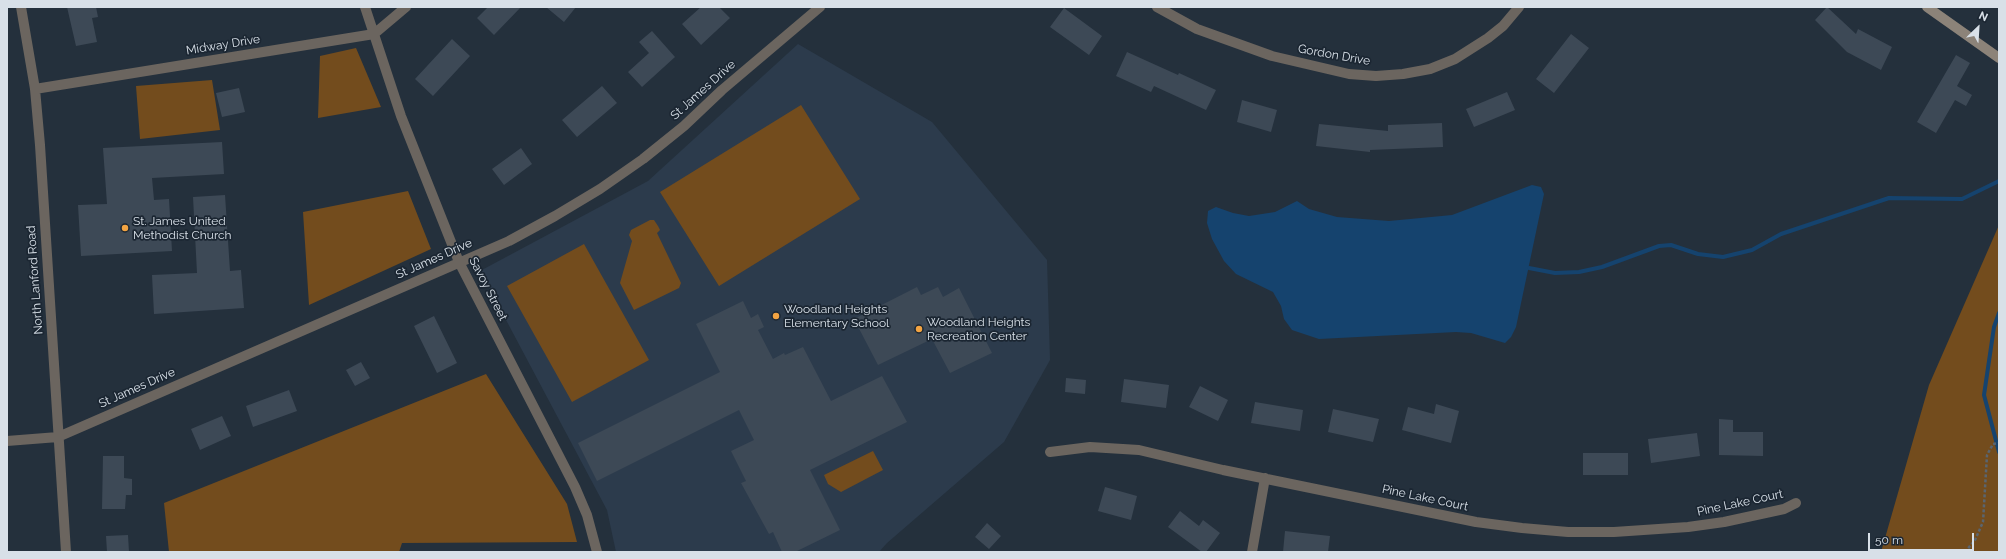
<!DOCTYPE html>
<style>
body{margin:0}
#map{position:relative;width:2006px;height:559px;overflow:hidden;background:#24303c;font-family:Raleway,sans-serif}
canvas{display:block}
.frame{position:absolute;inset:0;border:8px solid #d8e0e8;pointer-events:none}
.north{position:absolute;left:1958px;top:8px;width:40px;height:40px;-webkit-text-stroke:3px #1b2632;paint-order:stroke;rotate:25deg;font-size:11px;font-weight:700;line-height:16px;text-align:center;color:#d8e0e8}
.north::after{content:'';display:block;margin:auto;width:14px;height:18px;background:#d8e0e8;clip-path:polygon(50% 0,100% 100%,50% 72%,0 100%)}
.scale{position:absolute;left:1868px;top:533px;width:106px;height:18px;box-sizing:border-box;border:2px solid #d8e0e8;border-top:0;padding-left:5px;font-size:12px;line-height:14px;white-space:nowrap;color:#d8e0e8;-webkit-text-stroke:3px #1b2632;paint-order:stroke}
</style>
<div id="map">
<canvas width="2006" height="559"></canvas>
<div class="frame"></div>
<div class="north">N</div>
<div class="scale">50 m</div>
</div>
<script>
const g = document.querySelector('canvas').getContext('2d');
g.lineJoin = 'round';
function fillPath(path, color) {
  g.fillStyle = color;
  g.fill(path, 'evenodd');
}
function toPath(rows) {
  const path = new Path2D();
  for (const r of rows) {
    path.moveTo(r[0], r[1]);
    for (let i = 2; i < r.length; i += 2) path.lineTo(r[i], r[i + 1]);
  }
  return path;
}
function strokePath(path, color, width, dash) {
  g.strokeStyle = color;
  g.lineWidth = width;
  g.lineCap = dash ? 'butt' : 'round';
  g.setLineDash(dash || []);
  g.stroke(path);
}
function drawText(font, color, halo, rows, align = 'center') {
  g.font = font + ' Raleway,sans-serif';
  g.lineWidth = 3.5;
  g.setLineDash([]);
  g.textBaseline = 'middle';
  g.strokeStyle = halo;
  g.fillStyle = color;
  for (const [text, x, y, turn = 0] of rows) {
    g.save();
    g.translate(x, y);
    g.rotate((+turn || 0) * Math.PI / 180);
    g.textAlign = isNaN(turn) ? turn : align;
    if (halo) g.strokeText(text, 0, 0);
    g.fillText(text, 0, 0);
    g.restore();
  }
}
fillPath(toPath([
 [798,44,932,122,1047,260,1050,360,1004,442,887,543,879,552,616,552,607,510,480,271,648,181]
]), '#2c3b4c');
fillPath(toPath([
 [356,48,381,107,318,118,320,56],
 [212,80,220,130,140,139,136,86],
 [801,105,860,199,719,286,660,192],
 [408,191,431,249,309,305,303,212],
 [650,220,654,220,658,226,660,230,657,233,681,283,679,288,634,310,620,283,632,241,629,235,631,230],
 [1999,225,1999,552,1881,552,1929,385],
 [584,244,649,360,572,402,507,286],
 [486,374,567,504,577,542,402,543,399,552,169,552,164,503],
 [873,451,883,470,841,492,828,484,824,475]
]), '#734c1d');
fillPath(toPath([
 [1532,185,1541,187,1544,194,1516,327,1511,337,1505,343,1471,333,1456,332,1319,339,1292,330,1284,319,1281,306,1273,292,1236,274,1224,261,1212,239,1207,223,1208,211,1216,207,1233,213,1249,216,1275,212,1297,201,1309,209,1337,217,1389,221,1452,215]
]), '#15436e');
strokePath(toPath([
 [1529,268,1555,273,1579,272,1602,267,1659,246,1671,245,1698,254,1723,257,1752,250,1781,234,1889,198,1962,199,1999,181],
 [1999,313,1994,327,1984,395,1999,452]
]), '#15436e', 4);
fillPath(toPath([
 [67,7,96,7,98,17,92,18,97,42,76,46],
 [488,7,521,7,494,35,477,18],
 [546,7,576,7,564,22],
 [701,7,719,7,730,18,701,45,682,24],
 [1827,7,1856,34,1858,29,1892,47,1881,70,1847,52,1815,20],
 [1064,8,1102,36,1089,55,1050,27],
 [652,31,675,57,642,87,628,72,649,53,639,42],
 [1571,34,1589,48,1554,93,1536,79],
 [452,39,470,56,433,96,415,79],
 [1127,52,1178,75,1179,73,1216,90,1206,110,1154,86,1151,92,1116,76],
 [1956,55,1970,63,1957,86,1972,95,1966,106,1955,100,1936,133,1917,122],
 [602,86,617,103,577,137,562,120],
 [239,88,245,112,222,117,216,93],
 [1507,92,1515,110,1474,127,1466,109],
 [1242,100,1277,110,1271,132,1237,122],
 [1442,123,1443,147,1370,150,1370,152,1316,146,1319,124,1388,131,1388,125],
 [222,142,224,174,152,178,154,200,169,199,172,251,81,256,78,205,107,204,103,148],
 [521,148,532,164,504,185,492,169],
 [225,195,230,271,241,270,244,308,154,314,152,275,197,273,193,197],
 [917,287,921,295,938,287,943,297,959,288,992,353,950,373,932,339,878,365,854,319],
 [743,301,751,318,758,314,764,327,758,330,773,359,784,353,785,355,803,347,831,401,882,376,907,422,810,470,840,530,795,552,782,552,773,532,769,534,741,483,746,481,731,451,754,440,739,410,597,481,578,443,720,372,696,324],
 [434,316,457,363,437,373,414,326],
 [361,362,370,378,355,386,346,370],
 [1066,378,1086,380,1085,394,1065,392],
 [1124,379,1169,385,1166,408,1121,402],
 [1200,386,1228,400,1218,421,1189,407],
 [289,390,297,411,253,427,246,406],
 [1255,402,1303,410,1300,431,1251,423],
 [1436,404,1459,411,1451,443,1402,430,1408,407,1434,414],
 [1333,409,1379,419,1373,442,1328,432],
 [222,416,231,436,200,450,191,429],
 [1719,419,1733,420,1733,432,1763,432,1763,456,1719,455],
 [1697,433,1700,456,1651,463,1648,439],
 [1583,453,1628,453,1628,475,1583,475],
 [103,456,124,456,124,478,132,479,132,495,126,495,125,509,102,509],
 [1105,487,1137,496,1131,520,1098,511],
 [1180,511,1199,526,1203,520,1220,533,1206,552,1202,552,1168,527],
 [987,523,1001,536,989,549,975,537],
 [1285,531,1330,536,1328,552,1283,552],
 [128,535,129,552,107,552,106,536]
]), '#3d4956');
strokePath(toPath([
 [1965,552,1975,540,1983,522,1987,455,1993,444,1999,443]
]), '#5a6570', 2.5, [3, 2]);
strokePath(toPath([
 [21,7,35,89,40,145,66,552],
 [365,7,401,116,459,262,575,487,587,515,597,552],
 [1157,7,1197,29,1272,56,1349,74,1376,76,1403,74,1430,69,1455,59,1488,38,1503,26,1519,7],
 [35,89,374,34,406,7],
 [7,441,58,437,509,241,555,216,600,189,643,159,684,126,722,90,820,7],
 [1050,452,1090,447,1139,450,1223,470,1476,522,1522,528,1568,532,1614,532,1688,527,1724,522,1784,509,1796,503],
 [1252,552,1265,478]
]), '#6b655f', 10);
strokePath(toPath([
 [1927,7,1999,58]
]), '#8c8379', 10);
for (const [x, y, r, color] of [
 [125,228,4,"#f3a442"],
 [776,316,4,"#f3a442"],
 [919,329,4,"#f3a442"]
]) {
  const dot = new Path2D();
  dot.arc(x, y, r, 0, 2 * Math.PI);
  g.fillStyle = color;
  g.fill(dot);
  strokePath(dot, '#1b2632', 1.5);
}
drawText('12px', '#d8e0e8', '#1b2632', [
 ["Midway Drive",223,45,-9],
 ["Gordon Drive",1334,55,10],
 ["St James Drive",703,90,-42],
 ["St James Drive",434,259,-24],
 ["North Lanford Road",35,280,-94],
 ["Savoy Street",488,289,63],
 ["St James Drive",137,388,-24],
 ["Pine Lake Court",1425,498,12],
 ["Pine Lake Court",1740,503,-12]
]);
drawText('12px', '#d8e0e8', '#1b2632', [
 ["St. James United",133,221],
 ["Methodist Church",133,235],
 ["Woodland Heights",784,309],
 ["Elementary School",784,323],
 ["Woodland Heights",927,322],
 ["Recreation Center",927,336]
], 'left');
</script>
